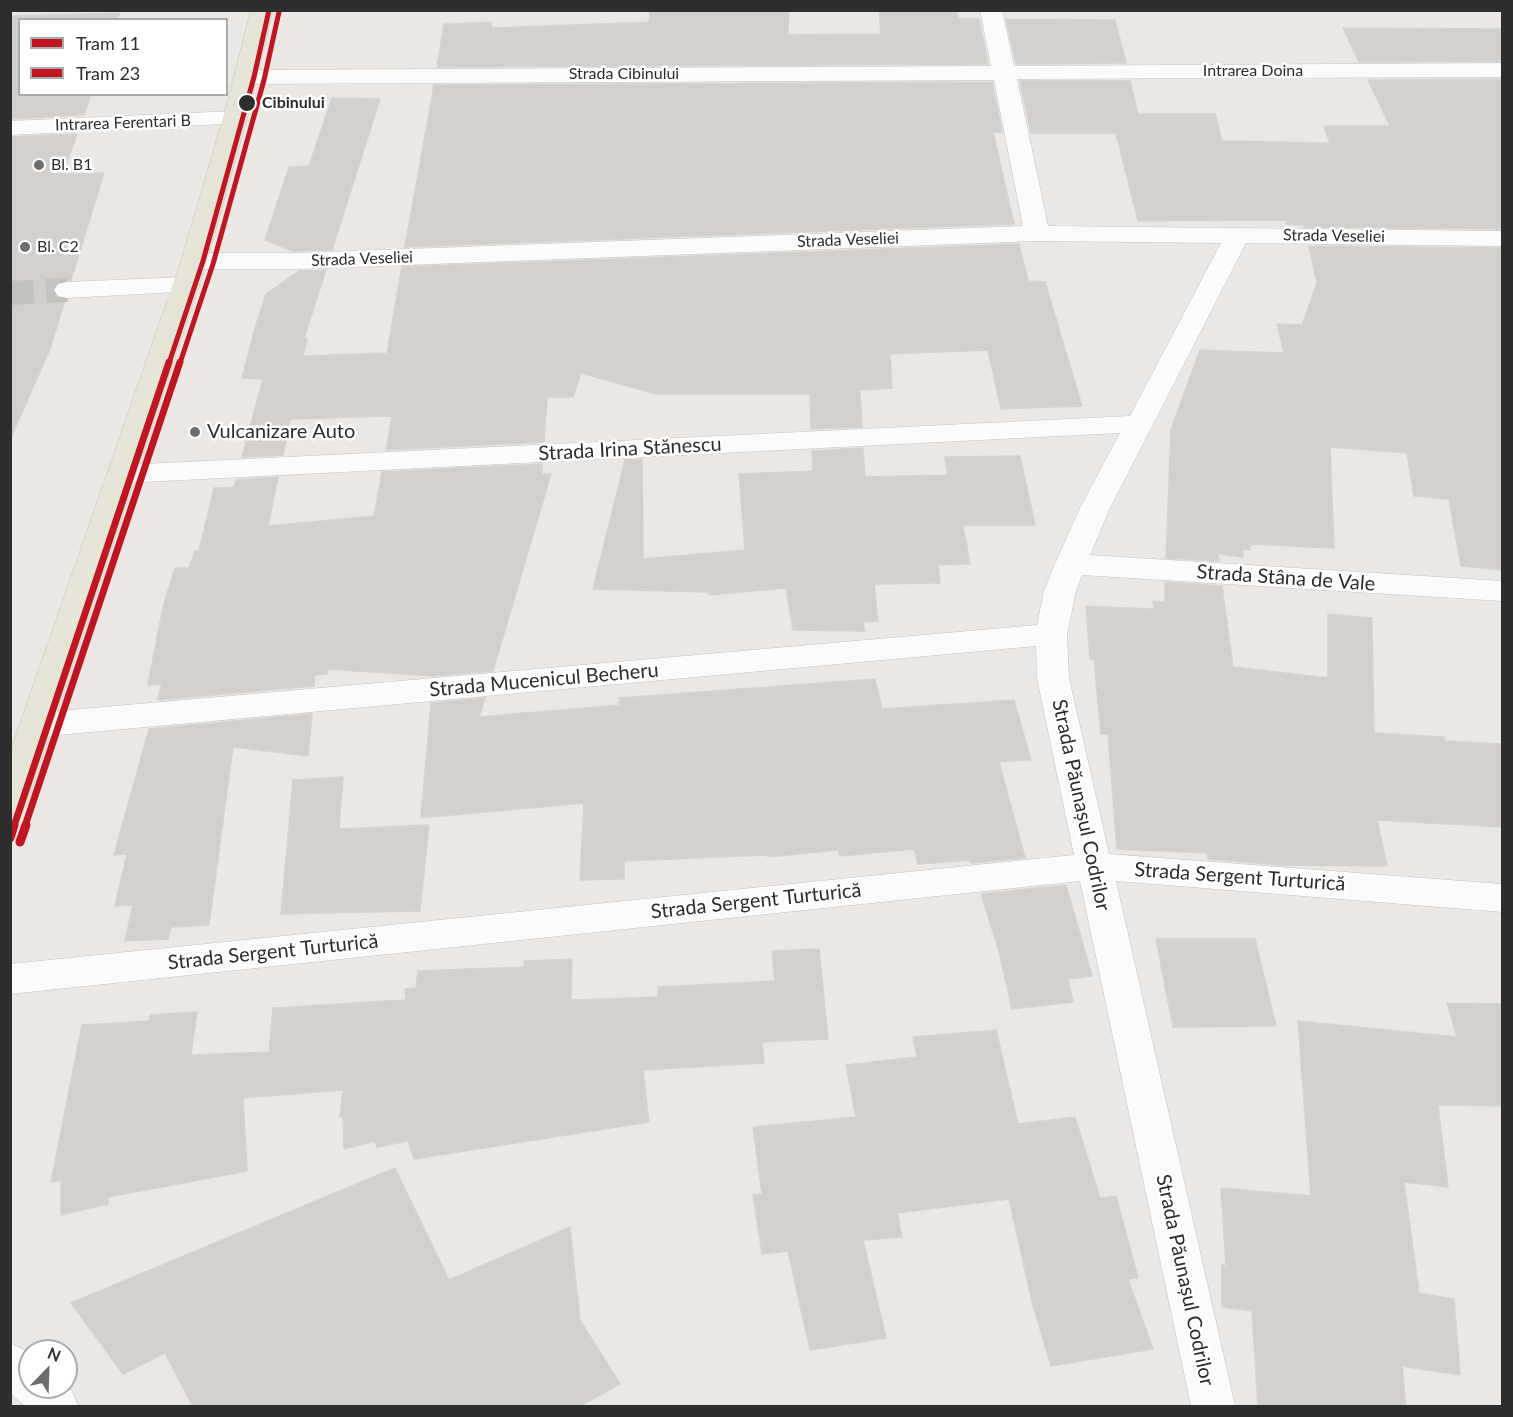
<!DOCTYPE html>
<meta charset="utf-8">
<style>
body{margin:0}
#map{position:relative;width:1513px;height:1417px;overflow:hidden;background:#eae7e4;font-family:Lato,sans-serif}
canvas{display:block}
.frame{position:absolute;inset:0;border:12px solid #2d2d2d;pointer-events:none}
.legend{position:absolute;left:18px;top:18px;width:210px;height:78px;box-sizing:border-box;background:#fff;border:2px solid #ababab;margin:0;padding:8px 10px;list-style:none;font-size:18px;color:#2d2d2d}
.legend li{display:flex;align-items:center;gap:12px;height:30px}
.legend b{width:30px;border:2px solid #ababab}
.north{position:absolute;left:18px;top:1339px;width:60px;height:60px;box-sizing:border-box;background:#fff;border:2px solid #ababab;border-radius:50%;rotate:23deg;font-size:16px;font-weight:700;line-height:24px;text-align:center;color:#2d2d2d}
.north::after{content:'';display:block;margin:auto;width:21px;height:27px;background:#6f6e6d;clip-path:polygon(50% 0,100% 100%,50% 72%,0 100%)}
</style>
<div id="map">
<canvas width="1513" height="1417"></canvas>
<div class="frame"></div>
<ul class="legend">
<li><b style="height:8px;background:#be1622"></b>Tram 11</li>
<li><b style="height:8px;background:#be1622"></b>Tram 23</li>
</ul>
<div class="north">N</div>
</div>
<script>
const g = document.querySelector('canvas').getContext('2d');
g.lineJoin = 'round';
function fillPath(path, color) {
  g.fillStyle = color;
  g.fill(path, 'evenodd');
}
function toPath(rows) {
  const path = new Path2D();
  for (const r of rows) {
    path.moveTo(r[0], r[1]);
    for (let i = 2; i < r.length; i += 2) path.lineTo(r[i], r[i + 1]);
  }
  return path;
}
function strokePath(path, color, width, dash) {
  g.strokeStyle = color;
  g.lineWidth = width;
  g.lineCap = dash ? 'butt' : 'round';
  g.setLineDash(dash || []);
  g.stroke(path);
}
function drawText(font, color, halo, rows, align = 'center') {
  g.font = font + ' Lato,sans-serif';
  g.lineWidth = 5;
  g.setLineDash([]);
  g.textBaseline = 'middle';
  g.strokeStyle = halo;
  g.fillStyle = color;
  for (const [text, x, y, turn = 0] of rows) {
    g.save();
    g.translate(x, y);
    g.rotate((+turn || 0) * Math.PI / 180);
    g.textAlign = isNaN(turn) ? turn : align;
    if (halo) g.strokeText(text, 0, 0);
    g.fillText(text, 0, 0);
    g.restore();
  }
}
const building = toPath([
 [650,10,789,10,788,35,881,34,879,10,957,10,958,19,979,19,988,64,437,67,444,24,491,22,492,28,649,22,650,10],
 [120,13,117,20,20,20,20,94,91,94,84,115,10,119,10,16,120,13],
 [1006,19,1115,20,1126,63,1016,64,1006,19],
 [1343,28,1503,29,1503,61,1359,62,1343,28],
 [1503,79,1503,229,1304,227,1304,225,1286,224,1286,220,1138,221,1116,133,1031,133,1020,81,1130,81,1138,114,1215,114,1222,141,1330,143,1324,126,1390,126,1368,80,1503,79],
 [992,82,1002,132,993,132,1014,224,405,247,434,85,992,82],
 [332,98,380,99,332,250,293,251,265,240,289,167,309,166,332,98],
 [77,134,63,174,104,173,71,280,58,282,52,289,56,297,65,300,50,349,10,440,10,137,77,134],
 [1019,244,1028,281,1045,282,1082,406,1001,409,988,350,890,354,892,388,860,390,862,427,811,429,810,394,656,394,581,373,573,397,547,397,544,442,386,450,392,416,290,419,283,455,242,457,263,379,242,378,255,328,266,294,299,271,326,270,304,338,307,339,303,356,387,353,402,267,1019,244],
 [1309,246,1503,248,1503,570,1461,566,1449,499,1414,496,1407,453,1330,447,1334,548,1250,544,1250,550,1243,549,1243,557,1218,554,1219,561,1166,558,1171,429,1200,350,1284,353,1277,324,1302,325,1317,283,1309,246],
 [863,448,865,477,948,475,945,457,1020,456,1035,525,963,525,970,564,938,565,940,583,874,584,878,621,863,622,865,631,793,630,786,588,709,595,709,592,593,589,625,460,642,459,643,559,745,550,739,474,813,471,812,451,863,448],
 [542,464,542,474,551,474,493,671,433,676,328,669,327,674,315,675,314,686,157,700,162,684,148,685,163,607,175,568,189,568,195,551,199,551,214,488,234,487,236,480,278,477,268,526,374,516,382,472,542,464],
 [1165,582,1222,586,1233,667,1328,678,1328,614,1372,618,1374,733,1444,737,1445,741,1503,744,1503,827,1377,820,1387,866,1281,865,1208,859,1207,853,1117,849,1108,734,1101,734,1094,659,1090,659,1086,606,1154,609,1153,601,1165,602,1165,582],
 [875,679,882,709,1014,700,1031,760,999,762,1025,858,971,863,970,860,918,864,914,849,840,856,838,850,768,857,767,855,624,861,624,879,580,880,584,803,421,818,431,703,485,698,479,717,620,705,619,698,875,679],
 [312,714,308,756,233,747,209,925,171,927,168,939,125,941,133,905,115,906,127,854,114,855,149,729,312,714],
 [343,777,339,829,429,825,420,911,281,914,293,780,343,777],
 [1066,885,1092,976,1068,979,1073,1002,1012,1009,999,951,981,894,1066,885],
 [1156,939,1255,939,1276,1026,1173,1027,1156,939],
 [819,949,828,1039,762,1042,764,1063,643,1070,649,1122,414,1159,408,1141,377,1147,375,1141,344,1149,343,1117,340,1117,343,1090,243,1098,247,1171,108,1197,108,1204,61,1215,61,1180,51,1182,82,1025,149,1021,150,1015,197,1012,191,1055,269,1052,273,1008,406,1000,405,989,416,988,418,971,524,967,524,961,572,959,571,1000,658,997,658,987,775,981,772,951,819,949],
 [1447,1003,1503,1004,1503,1106,1438,1105,1448,1187,1404,1182,1419,1293,1454,1299,1460,1375,1402,1366,1406,1407,1258,1407,1252,1311,1222,1307,1222,1265,1226,1266,1221,1188,1311,1196,1298,1021,1457,1037,1447,1003],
 [996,1030,1018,1124,1075,1117,1100,1198,1116,1196,1138,1278,1128,1279,1153,1349,1051,1366,1032,1302,1009,1199,897,1213,902,1237,863,1240,886,1338,810,1350,788,1251,762,1254,753,1195,762,1194,753,1127,856,1117,846,1065,917,1057,913,1037,996,1030],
 [395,1168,449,1280,570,1227,580,1320,620,1384,578,1407,193,1407,165,1353,123,1374,71,1303,395,1168]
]);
fillPath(building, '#d2cfcd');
strokePath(building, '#d5d3d0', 1.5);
strokePath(toPath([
 [10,293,67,290]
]), '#c4c2bf', 24, [24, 12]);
const minor = toPath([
 [980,10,1002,10,1014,66,1502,63,1502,77,1017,79,1048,226,1502,231,1502,246,1246,243,1109,510,1090,555,1502,581,1502,601,1082,575,1076,591,1067,634,1069,678,1109,854,1502,884,1502,912,1116,881,1235,1406,1191,1406,1080,881,10,994,10,964,1074,855,1037,678,1036,646,36,737,24,733,19,725,24,717,36,713,1037,625,1044,591,1055,564,1079,510,1120,433,123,483,113,480,108,474,113,468,123,465,1130,416,1221,243,1037,241,300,269,194,269,185,266,181,261,185,256,194,253,300,253,1023,226,994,80,245,84,237,82,234,77,237,72,245,70,991,66,980,10],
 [235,111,243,113,247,118,243,123,10,135,10,121,235,111],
 [186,277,195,279,199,285,195,291,67,298,58,296,54,290,58,284,67,282,186,277],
 [10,1343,30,1353,30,1387,66,1386,72,1391,78,1406,25,1406,19,1401,10,1393,10,1343]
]);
const major = toPath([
 [251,10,273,10,247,118,207,261,27,803,22,812,10,815,10,752,181,261,223,118,251,10]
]);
strokePath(minor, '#c3c2c2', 1);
strokePath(major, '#c6c4c3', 1);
fillPath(minor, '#fcfbfb');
fillPath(major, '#e6e3d7');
strokePath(toPath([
 [169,363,203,261,254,77,269,10]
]), '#be1622', 5);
strokePath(toPath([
 [14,826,169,362]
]), '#be1622', 7);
strokePath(toPath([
 [10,838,14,825]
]), '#be1622', 9);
strokePath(toPath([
 [180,363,213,264,264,80,279,12]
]), '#be1622', 5);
strokePath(toPath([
 [25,826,180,362]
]), '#be1622', 7);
strokePath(toPath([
 [20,842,26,825]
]), '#be1622', 9);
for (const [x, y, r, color] of [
 [247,103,9,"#2d2d2d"],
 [39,165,6,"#6f6e6d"],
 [25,247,6,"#6f6e6d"],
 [195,432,6,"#6f6e6d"]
]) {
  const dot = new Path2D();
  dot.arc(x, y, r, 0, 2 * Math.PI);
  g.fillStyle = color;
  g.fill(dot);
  strokePath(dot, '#fff', 2);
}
drawText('16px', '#2d2d2d', '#fff', [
 ["Intrarea Doina",1253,71],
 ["Strada Cibinului",624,74],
 ["Intrarea Ferentari B",123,123,-2],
 ["Strada Veseliei",1334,236,1],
 ["Strada Veseliei",848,240,-2],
 ["Strada Veseliei",362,259,-2]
]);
drawText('bold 16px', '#2d2d2d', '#fff', [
 ["Cibinului",262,103]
], 'left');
drawText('16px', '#2d2d2d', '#fff', [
 ["Bl. B1",51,165],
 ["Bl. C2",37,247]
], 'left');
drawText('20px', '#2d2d2d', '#fff', [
 ["Vulcanizare Auto",207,432]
], 'left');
drawText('20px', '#2d2d2d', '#fff', [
 ["Strada Irina Stănescu",630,449,-3],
 ["Strada Stâna de Vale",1286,578,4],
 ["Strada Mucenicul Becheru",544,680,-5],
 ["Strada Păunașul Codrilor",1081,805,78],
 ["Strada Sergent Turturică",1240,877,4],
 ["Strada Sergent Turturică",756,901,-6],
 ["Strada Sergent Turturică",273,952,-6],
 ["Strada Păunașul Codrilor",1185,1280,78]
]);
</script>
